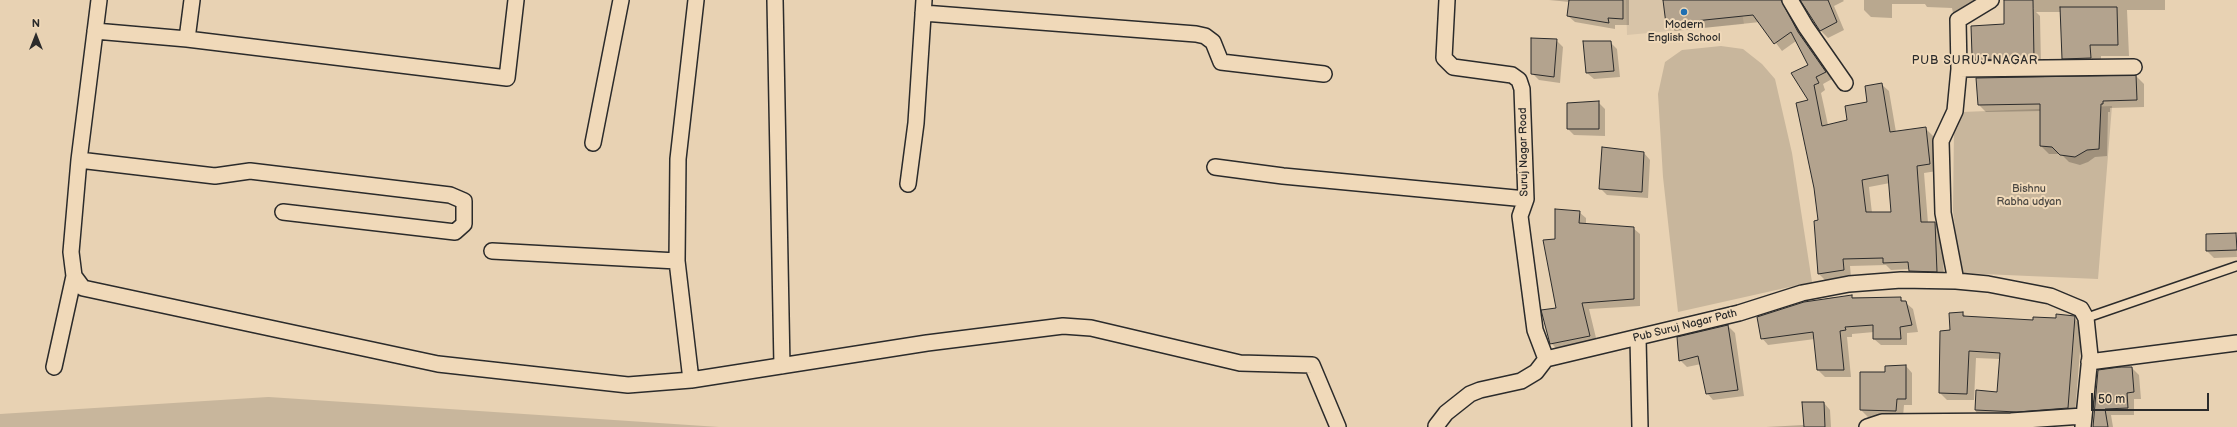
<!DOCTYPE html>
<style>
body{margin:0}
#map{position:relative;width:2237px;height:427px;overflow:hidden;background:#e8d2b3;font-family:"Balsamiq Sans",sans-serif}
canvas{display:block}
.north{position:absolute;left:16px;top:16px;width:40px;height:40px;-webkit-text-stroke:3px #f0d9b9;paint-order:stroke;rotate:0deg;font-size:11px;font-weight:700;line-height:16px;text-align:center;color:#2b2b2b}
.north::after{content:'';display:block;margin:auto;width:14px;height:18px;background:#2b2b2b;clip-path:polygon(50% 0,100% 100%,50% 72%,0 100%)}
.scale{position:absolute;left:2091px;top:393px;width:118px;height:18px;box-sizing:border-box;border:2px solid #2b2b2b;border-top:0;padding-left:5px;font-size:12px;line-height:14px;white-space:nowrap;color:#2b2b2b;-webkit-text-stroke:3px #f0d9b9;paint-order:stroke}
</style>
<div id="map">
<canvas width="2237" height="427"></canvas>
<div class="north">N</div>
<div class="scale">50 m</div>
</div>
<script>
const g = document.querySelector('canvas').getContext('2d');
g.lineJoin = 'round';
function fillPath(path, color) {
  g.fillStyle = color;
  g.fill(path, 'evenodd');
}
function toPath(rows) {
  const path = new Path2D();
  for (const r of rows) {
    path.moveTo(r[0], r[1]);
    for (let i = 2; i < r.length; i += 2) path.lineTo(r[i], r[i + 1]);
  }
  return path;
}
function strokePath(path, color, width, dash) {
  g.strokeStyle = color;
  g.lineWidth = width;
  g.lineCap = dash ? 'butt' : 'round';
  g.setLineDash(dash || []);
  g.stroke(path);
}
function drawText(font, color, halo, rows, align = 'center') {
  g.font = font + ' "Balsamiq Sans",sans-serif';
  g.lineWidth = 4;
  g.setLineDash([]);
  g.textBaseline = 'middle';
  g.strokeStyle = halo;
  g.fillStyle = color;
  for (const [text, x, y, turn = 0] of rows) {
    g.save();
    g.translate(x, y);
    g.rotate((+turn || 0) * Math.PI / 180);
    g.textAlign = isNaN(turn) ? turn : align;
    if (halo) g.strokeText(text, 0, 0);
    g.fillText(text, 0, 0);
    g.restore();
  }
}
fillPath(toPath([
 [1626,0,1740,0,1744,24,1627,35]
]), '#d8c4a8');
fillPath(toPath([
 [1721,46,1743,49,1762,64,1775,79,1792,153,1812,282,1678,312,1663,177,1658,94,1665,62,1682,50],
 [2112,106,2098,279,1960,273,1953,211,1954,130,1962,112],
 [268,397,269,397,719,427,0,427,0,414]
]), '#c8b69c');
fillPath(toPath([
 [1549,0,1629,0,1629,25,1615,25,1615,29,1575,22,1568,16,1570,2],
 [1664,0,1793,0,1788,8,1805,40,1832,79,1823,84,1825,90,1821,93,1828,125,1848,120,1869,103,1881,84,1889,91,1896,132,1925,128,1933,136,1937,171,1924,173,1928,223,1935,223,1942,230,1944,279,1917,278,1910,269,1891,270,1886,265,1850,266,1851,277,1826,281,1819,274,1819,221,1809,65,1796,41,1782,51,1760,22,1675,31,1667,24],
 [1890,183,1892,213,1872,213,1869,187],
 [1801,0,1843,0,1844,1,1834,6,1844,30,1828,38,1820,30],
 [1864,0,1990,0,1960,20,1953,13,1952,8,1927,7,1925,4,1892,4,1892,18,1871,17,1864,10],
 [2026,0,2165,0,2165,10,2127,10,2129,56,2101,56,2101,69,2074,70,2062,58,2062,12,2036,12,2040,16,2041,66,1983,66,1973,54,2006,25,2005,9,2034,9],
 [1556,40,1563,47,1560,83,1539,80,1532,73],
 [1610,42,1617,49,1620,77,1594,79,1587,73],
 [2136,76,2144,84,2144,107,2110,108,2110,112,2108,112,2107,156,2095,157,2088,162,2080,165,2069,162,2061,154,2049,154,2041,146,2041,111,1986,112,1979,105],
 [1598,102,1605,109,1605,136,1574,135,1568,129],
 [1644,153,1650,160,1648,198,1607,195,1600,188],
 [1579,212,1586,218,1586,224,1633,228,1640,234,1640,306,1589,309,1597,342,1558,350,1551,343,1557,309,1556,240],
 [2236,234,2237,257,2214,258,2207,251,2207,235],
 [1834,297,1900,298,1913,309,1918,332,1907,333,1907,345,1881,345,1874,339,1874,332,1852,334,1852,337,1847,337,1851,377,1825,377,1818,370,1815,339,1768,345,1762,338,1804,303],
 [1963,313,1966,317,2034,321,2057,319,2057,315,2069,315,2075,319,2082,326,2075,414,1982,419,1976,412,1977,391,1998,393,2000,359,1976,358,1974,400,1947,400,1940,393,1951,331],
 [1728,326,1735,333,1744,396,1713,400,1707,393,1701,364,1687,367,1680,360],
 [1906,366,1912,373,1912,405,1904,405,1903,417,1868,417,1861,410,1886,373],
 [2132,368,2139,375,2141,399,2134,399,2134,415,2111,415,2113,427,2093,427],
 [1824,403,1830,410,1831,427,1766,427,1804,425]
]), '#0003');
const building = toPath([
 [1569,0,1623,0,1623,19,1608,18,1609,23,1567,16,1569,0],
 [1663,0,1781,0,1798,32,1826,72,1816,77,1819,83,1814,85,1822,126,1847,120,1845,106,1867,102,1865,86,1882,83,1890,132,1926,127,1930,164,1917,166,1921,222,1935,222,1937,272,1909,271,1908,262,1883,263,1883,258,1843,259,1844,270,1818,274,1814,221,1818,220,1814,188,1796,103,1808,100,1791,73,1808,65,1791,32,1774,44,1753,15,1666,24,1663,0],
 [1888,175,1891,212,1866,212,1862,180,1888,175],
 [1800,0,1828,0,1837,22,1820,31,1800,0],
 [2004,0,2033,0,2034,59,1975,60,1975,55,1972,55,1971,26,2004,24,2004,0],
 [2060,7,2117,7,2118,45,2090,45,2091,58,2062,59,2060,7],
 [1531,38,1557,39,1554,77,1531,74,1531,38],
 [1583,41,1611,41,1614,71,1586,73,1583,41],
 [2136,75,2137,100,2103,101,2103,104,2101,104,2099,149,2087,150,2075,157,2060,155,2052,147,2040,146,2040,104,1978,105,1976,78,2136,75],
 [1599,101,1599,129,1567,129,1567,103,1599,101],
 [1602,147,1644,152,1642,192,1599,189,1602,147],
 [1555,209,1580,211,1579,223,1634,227,1634,299,1582,303,1590,336,1550,344,1541,310,1556,308,1543,240,1555,239,1555,209],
 [2236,233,2237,250,2206,251,2206,234,2236,233],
 [1852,295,1852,298,1901,297,1901,301,1906,301,1912,325,1900,327,1901,339,1873,339,1873,325,1845,327,1846,330,1840,331,1844,370,1817,370,1813,332,1761,339,1757,317,1804,302,1852,295],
 [1963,312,1963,316,2033,320,2033,317,2056,318,2056,314,2075,316,2068,408,2017,412,1975,410,1976,390,1997,392,2000,353,1969,351,1967,394,1939,393,1940,331,1950,330,1949,313,1963,312],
 [1728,325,1738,390,1706,394,1698,356,1679,361,1677,337,1728,325],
 [1906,365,1906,399,1897,399,1896,411,1860,410,1860,372,1885,372,1885,366,1906,365],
 [2120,367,2132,367,2134,392,2127,393,2128,408,2105,409,2108,427,2093,427,2098,370,2120,367],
 [1802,402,1824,402,1825,427,1804,427,1802,402]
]);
fillPath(building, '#b3a38e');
strokePath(building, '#2b2b2b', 1);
const lane = toPath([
 [2086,318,2237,266]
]);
const street = toPath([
 [99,0,79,160,71,252,74,276,83,288,438,364,628,385,691,380,927,343,1063,326,1091,328,1240,363,1312,365,1338,427],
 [775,0,782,366],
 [1447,0,1444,58,1453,67,1512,75,1519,80,1522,89,1526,199,1520,216,1535,330,1546,359],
 [1790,0,1806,27,1845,83],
 [923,13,1196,34,1205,36,1213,42,1221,62,1324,74],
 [95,31,187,39,507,78,516,0],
 [187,39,192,0],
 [1959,69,2134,67],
 [593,143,621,0],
 [79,160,215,176,250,171,450,195,464,201,464,224,455,232,283,212],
 [1215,167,1283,176,1526,199],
 [908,184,916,123,924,0],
 [492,251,677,261],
 [1956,281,1988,284,2050,296,2081,309,2086,318,2090,356,2083,427],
 [1638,338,1640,427],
 [2089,362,2237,343],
 [54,367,74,276],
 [691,380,677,261,678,159,696,0],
 [1436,426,1446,413,1470,394,1480,390,1521,381,1536,372,1546,359,1739,313,1802,293,1849,284,1901,280,1956,281,1943,213,1941,141,1955,111,1959,69,1958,20,1991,0],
 [1867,427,1882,422,2011,421,2083,416]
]);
strokePath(lane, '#2b2b2b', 11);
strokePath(street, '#2b2b2b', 18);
strokePath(lane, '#f0d9b9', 8);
strokePath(street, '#f0d9b9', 15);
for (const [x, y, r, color] of [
 [1684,12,4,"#1f6fb2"]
]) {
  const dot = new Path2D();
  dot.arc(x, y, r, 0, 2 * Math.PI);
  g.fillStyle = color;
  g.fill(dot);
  strokePath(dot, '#f0d9b9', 1.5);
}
drawText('11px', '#2b2b2b', '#f0d9b9', [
 ["Modern",1684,25],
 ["English School",1684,38]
]);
drawText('11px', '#2b2b2b', '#f0d9b9', [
 ["Suruj Nagar Road",1524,152,-91],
 ["Pub Suruj Nagar Path",1685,326,-14]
]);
drawText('11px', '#4a4742', '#f0d9b9', [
 ["Bishnu",2029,189],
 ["Rabha udyan",2029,202]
]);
g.letterSpacing = '1px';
drawText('12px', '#2b2b2b', '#f0d9b9', [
 ["PUB SURUJ NAGAR",1975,61]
]);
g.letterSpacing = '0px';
</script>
